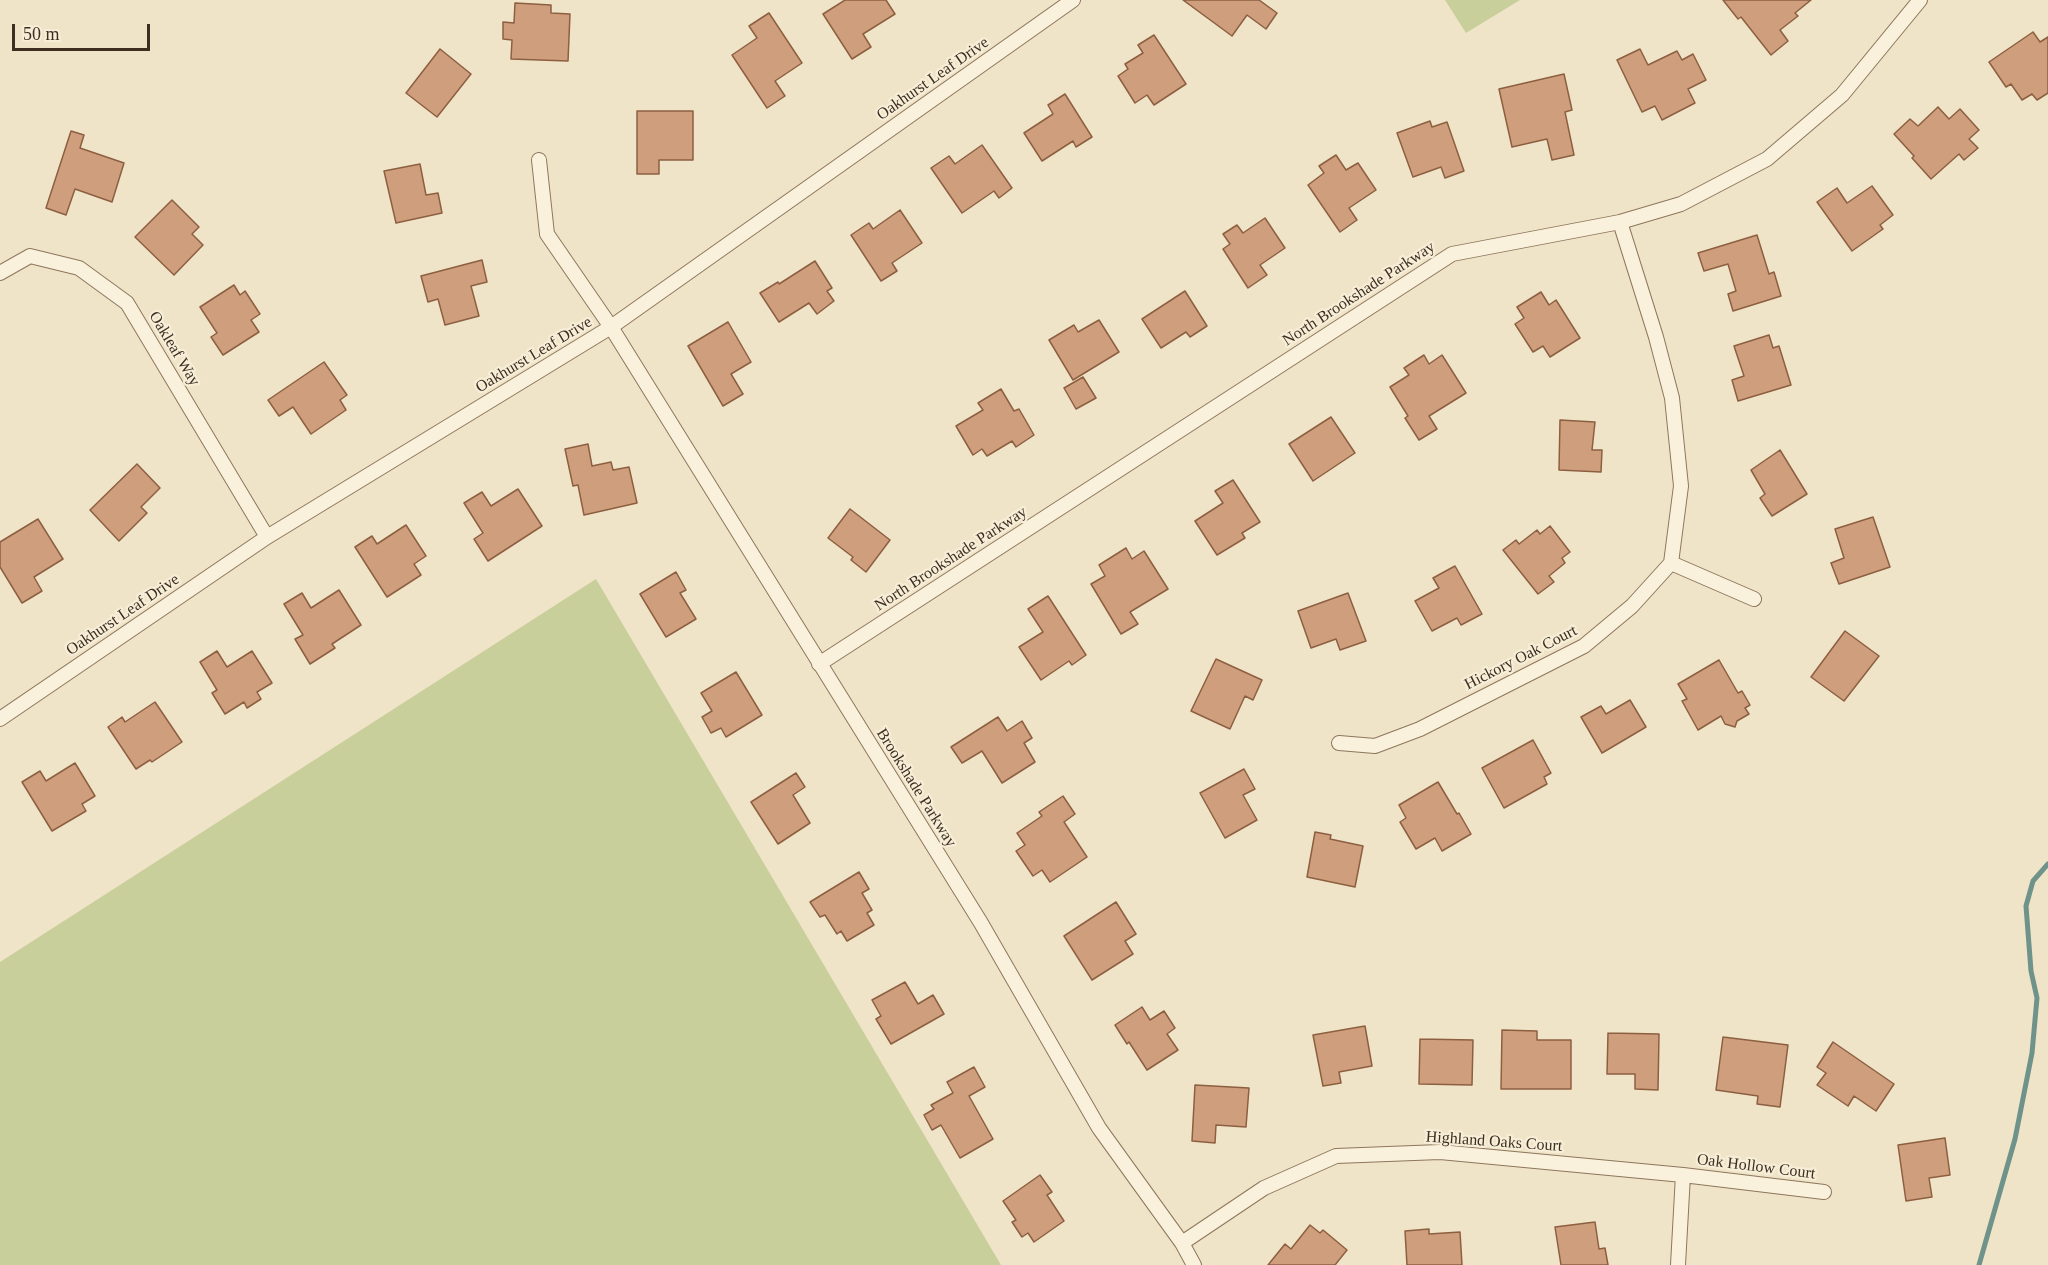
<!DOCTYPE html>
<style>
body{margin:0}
#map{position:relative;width:2048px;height:1265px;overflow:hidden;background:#f0e4c8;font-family:"Times New Roman",serif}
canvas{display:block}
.scale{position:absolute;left:12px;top:24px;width:138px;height:27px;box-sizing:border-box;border:3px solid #3d2e20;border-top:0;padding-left:8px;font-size:18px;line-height:21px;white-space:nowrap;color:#3d2e20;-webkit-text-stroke:4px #f7eed8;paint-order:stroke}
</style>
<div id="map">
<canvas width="2048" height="1265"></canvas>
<div class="scale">50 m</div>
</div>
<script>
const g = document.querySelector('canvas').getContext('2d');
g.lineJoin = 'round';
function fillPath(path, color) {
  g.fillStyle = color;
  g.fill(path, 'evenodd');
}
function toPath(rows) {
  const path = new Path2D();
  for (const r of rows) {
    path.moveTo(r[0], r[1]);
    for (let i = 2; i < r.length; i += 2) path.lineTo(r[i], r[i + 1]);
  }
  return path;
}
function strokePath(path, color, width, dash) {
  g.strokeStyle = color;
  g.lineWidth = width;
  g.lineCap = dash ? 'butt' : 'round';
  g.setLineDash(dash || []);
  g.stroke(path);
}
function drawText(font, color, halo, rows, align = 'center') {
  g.font = font + ' "Times New Roman",serif';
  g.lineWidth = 4.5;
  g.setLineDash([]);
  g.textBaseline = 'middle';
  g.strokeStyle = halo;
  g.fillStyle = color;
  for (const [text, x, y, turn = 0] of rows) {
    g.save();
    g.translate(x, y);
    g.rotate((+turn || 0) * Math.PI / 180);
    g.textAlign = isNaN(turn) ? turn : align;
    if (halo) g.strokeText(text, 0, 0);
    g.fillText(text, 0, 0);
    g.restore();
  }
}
fillPath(toPath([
 [1445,0,1520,0,1466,33],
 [596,579,1001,1265,0,1265,0,962]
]), '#c9cf9b');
strokePath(toPath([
 [1979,1265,2015,1139,2032,1053,2037,998,2031,971,2026,906,2033,881,2048,864]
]), '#6f938a', 5);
const building = toPath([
 [845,0,886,0,895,14,863,34,871,47,852,59,823,14,845,0],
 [1183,0,1259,0,1277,13,1266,29,1247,15,1232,36,1183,0],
 [1723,0,1811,0,1795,13,1798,16,1780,30,1788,41,1771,55,1741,17,1738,19,1723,0],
 [515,3,551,5,551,13,570,14,568,61,511,59,512,40,503,39,503,22,514,23,515,3],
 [769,13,802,63,775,81,785,96,767,108,732,55,757,38,749,26,769,13],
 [2033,32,2040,42,2048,37,2048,93,2037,100,2032,94,2022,100,2011,84,2006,87,1989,62,2033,32],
 [1154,35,1186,84,1154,105,1147,95,1135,103,1118,76,1128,69,1125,64,1143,53,1138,45,1154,35],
 [440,49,471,74,437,117,406,93,440,49],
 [1640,49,1648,65,1677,51,1682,60,1693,54,1706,80,1688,89,1695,103,1662,120,1655,106,1642,112,1617,60,1640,49],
 [1564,74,1572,110,1565,112,1574,155,1552,160,1547,139,1512,147,1499,89,1564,74],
 [1065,94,1092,137,1076,147,1073,141,1042,161,1024,133,1053,114,1048,105,1065,94],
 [1938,107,1949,119,1960,109,1979,130,1969,139,1978,148,1964,160,1959,154,1931,179,1912,158,1914,156,1894,134,1910,119,1918,126,1938,107],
 [637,111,693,111,693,160,659,160,659,174,637,174,637,111],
 [1430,121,1432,127,1447,122,1464,171,1445,178,1441,167,1413,177,1397,133,1430,121],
 [71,131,84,135,80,148,124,163,112,202,75,189,66,215,46,208,71,131],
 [982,145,1012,188,999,198,994,191,962,213,931,168,949,156,955,164,982,145],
 [1336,155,1346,170,1358,163,1376,190,1349,208,1357,220,1340,232,1308,185,1324,173,1319,166,1336,155],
 [420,164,426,195,438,193,442,213,396,223,384,171,420,164],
 [1872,186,1893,215,1880,225,1883,229,1852,251,1817,202,1837,188,1847,203,1872,186],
 [172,200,199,227,192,234,203,245,174,275,135,237,172,200],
 [900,210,922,243,892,263,897,271,881,281,851,235,869,223,873,229,900,210],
 [1265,218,1285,248,1260,265,1267,275,1248,288,1223,249,1230,244,1223,234,1237,225,1243,233,1265,218],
 [1757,235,1769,274,1774,272,1781,296,1733,311,1728,294,1736,291,1728,264,1704,271,1698,253,1757,235],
 [482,260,487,282,471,286,479,316,445,325,438,299,428,302,421,276,482,260],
 [815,261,832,288,827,291,834,301,817,314,809,303,779,322,760,293,778,282,779,284,815,261],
 [234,285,240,295,245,291,260,314,251,320,259,332,223,355,211,337,217,333,200,307,234,285],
 [1185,291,1207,326,1190,337,1186,332,1161,348,1142,319,1185,291],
 [1541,292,1549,305,1556,300,1580,338,1550,357,1543,346,1533,352,1515,324,1524,318,1517,307,1541,292],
 [1099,320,1119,352,1073,380,1049,340,1074,325,1078,332,1099,320],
 [728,322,751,362,731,374,743,394,723,406,688,346,728,322],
 [1769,335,1773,348,1779,346,1791,385,1738,401,1732,380,1744,376,1734,346,1769,335],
 [1424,355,1429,364,1442,355,1466,393,1429,416,1437,429,1419,440,1405,418,1408,416,1390,387,1409,375,1404,368,1424,355],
 [324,362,347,395,340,400,346,410,311,434,293,407,279,416,268,400,324,362],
 [1083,377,1096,398,1076,409,1064,388,1083,377],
 [1001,389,1014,411,1019,409,1034,435,1016,447,1012,441,987,456,982,449,973,455,956,426,983,410,978,403,1001,389],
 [1331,417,1355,453,1313,481,1289,444,1331,417],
 [1560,420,1595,422,1592,450,1602,450,1601,472,1559,470,1560,420],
 [588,444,592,466,611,462,613,470,629,467,637,503,584,515,578,485,573,486,565,449,588,444],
 [1780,450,1807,494,1772,516,1760,498,1765,494,1751,470,1780,450],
 [137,464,160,488,141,507,147,513,119,541,90,510,137,464],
 [1233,480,1260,522,1242,533,1245,538,1217,555,1195,521,1223,503,1215,491,1233,480],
 [518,489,542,526,488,561,474,539,483,533,464,503,482,492,491,506,518,489],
 [850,509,890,540,866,572,851,560,853,557,828,538,850,509],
 [1873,517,1890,567,1839,584,1831,563,1844,558,1835,529,1873,517],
 [38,519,63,559,34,577,42,591,22,603,0,567,0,542,38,519],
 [406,525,426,556,414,564,421,575,387,597,355,547,372,536,377,544,406,525],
 [1550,526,1570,552,1562,558,1565,563,1549,576,1554,582,1538,594,1503,550,1516,540,1519,544,1537,530,1540,534,1550,526],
 [1126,548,1132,559,1144,551,1168,589,1130,612,1138,624,1121,634,1091,584,1105,576,1099,565,1126,548],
 [1455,566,1482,614,1461,625,1457,618,1432,631,1415,601,1439,588,1433,578,1455,566],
 [676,572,686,590,680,593,696,619,666,637,640,594,676,572],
 [339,590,361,625,332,644,335,648,310,664,295,639,303,635,284,604,302,593,311,608,339,590],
 [1348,593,1366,641,1340,650,1336,639,1311,648,1298,611,1348,593],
 [1048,596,1086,655,1072,665,1069,661,1041,680,1019,647,1043,632,1028,609,1048,596],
 [1845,631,1879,656,1844,701,1811,677,1845,631],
 [217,651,227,667,252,651,272,683,257,692,261,699,247,708,244,702,225,714,212,693,217,690,200,662,217,651],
 [1216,659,1262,680,1253,700,1245,696,1230,729,1191,711,1216,659],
 [1719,660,1738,693,1742,691,1750,705,1745,708,1749,714,1737,721,1735,727,1725,724,1721,716,1698,730,1682,701,1687,699,1678,684,1719,660],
 [736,672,762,715,726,737,721,728,711,733,702,717,712,711,701,693,736,672],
 [1630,700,1646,727,1602,753,1581,717,1601,706,1606,714,1630,700],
 [155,702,182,742,152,762,150,760,136,769,108,727,122,717,125,722,155,702],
 [998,717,1007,731,1022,721,1032,738,1024,743,1035,762,1002,783,982,751,962,763,951,747,998,717],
 [1533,740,1551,773,1544,777,1547,784,1504,808,1482,768,1533,740],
 [75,763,95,796,82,804,86,811,52,831,22,782,40,771,46,781,75,763],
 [1244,769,1255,789,1243,795,1257,820,1225,838,1200,793,1244,769],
 [796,773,805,787,793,795,810,823,778,844,751,802,796,773],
 [1438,782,1457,814,1459,813,1471,834,1442,851,1435,838,1416,849,1400,822,1406,818,1399,805,1438,782],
 [1063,796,1075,814,1064,822,1087,857,1050,882,1042,870,1033,876,1016,851,1025,845,1017,833,1042,816,1039,812,1063,796],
 [1315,832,1331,835,1330,839,1363,846,1355,887,1307,877,1315,832],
 [859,872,869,889,862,893,872,910,867,913,874,925,847,941,841,931,837,934,825,915,820,917,810,902,859,872],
 [1116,902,1136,934,1125,941,1133,954,1092,980,1064,936,1116,902],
 [905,982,918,1004,933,995,944,1014,891,1044,876,1019,881,1016,872,1000,905,982],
 [1142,1007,1150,1020,1164,1011,1175,1028,1167,1034,1178,1050,1147,1070,1129,1042,1127,1044,1115,1025,1142,1007],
 [1365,1026,1372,1066,1339,1072,1341,1083,1323,1086,1313,1035,1365,1026],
 [1502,1030,1537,1031,1537,1040,1571,1040,1571,1089,1501,1089,1502,1030],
 [1608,1033,1659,1034,1658,1090,1635,1089,1635,1074,1607,1074,1608,1033],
 [1723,1037,1788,1045,1780,1107,1757,1104,1758,1096,1716,1090,1723,1037],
 [1420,1039,1473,1040,1472,1085,1419,1084,1420,1039],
 [1833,1042,1894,1084,1876,1111,1854,1096,1848,1106,1817,1085,1826,1073,1817,1067,1833,1042],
 [974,1067,985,1087,969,1096,993,1139,960,1158,941,1125,932,1130,924,1115,934,1109,931,1105,953,1093,947,1082,974,1067],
 [1195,1085,1249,1088,1246,1127,1216,1125,1215,1143,1192,1141,1195,1085],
 [1945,1138,1950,1175,1929,1178,1932,1197,1906,1201,1898,1145,1945,1138],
 [1040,1175,1052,1192,1047,1195,1064,1221,1034,1242,1028,1233,1022,1237,1012,1222,1016,1220,1003,1201,1040,1175],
 [1595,1222,1599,1249,1605,1248,1608,1265,1561,1265,1555,1227,1595,1222],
 [1310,1225,1320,1233,1323,1230,1347,1250,1335,1265,1268,1265,1285,1244,1291,1249,1310,1225],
 [1429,1229,1429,1234,1460,1232,1462,1265,1407,1265,1405,1231,1429,1229]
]);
fillPath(building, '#cf9f7d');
strokePath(building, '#8d5f41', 1.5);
const street = toPath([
 [539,160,547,234,611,327,981,923,1099,1128,1182,1243,1194,1265],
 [0,273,30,256,79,268,127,303,267,537],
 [1671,563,1754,599],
 [819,664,1452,254,1620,222,1681,204,1767,159,1842,95,1920,0],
 [0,719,267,537,611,327,1073,0],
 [1339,743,1375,746,1420,729,1584,646,1632,606,1671,563,1681,486,1672,398,1656,337,1620,222],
 [1182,1243,1264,1188,1336,1156,1440,1152,1683,1175,1824,1192],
 [1678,1265,1683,1175]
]);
strokePath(street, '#8d765c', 16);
strokePath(street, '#faf1dc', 14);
drawText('16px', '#3d2e20', '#f7eed8', [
 ["Oakhurst Leaf Drive",933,79,-35],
 ["North Brookshade Parkway",1359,294,-33],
 ["Oakleaf Way",174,349,59],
 ["Oakhurst Leaf Drive",534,355,-31],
 ["North Brookshade Parkway",951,559,-33],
 ["Oakhurst Leaf Drive",123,615,-34],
 ["Hickory Oak Court",1521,658,-27],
 ["Brookshade Parkway",916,788,58],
 ["Highland Oaks Court",1494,1142,4],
 ["Oak Hollow Court",1756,1167,7]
]);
</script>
